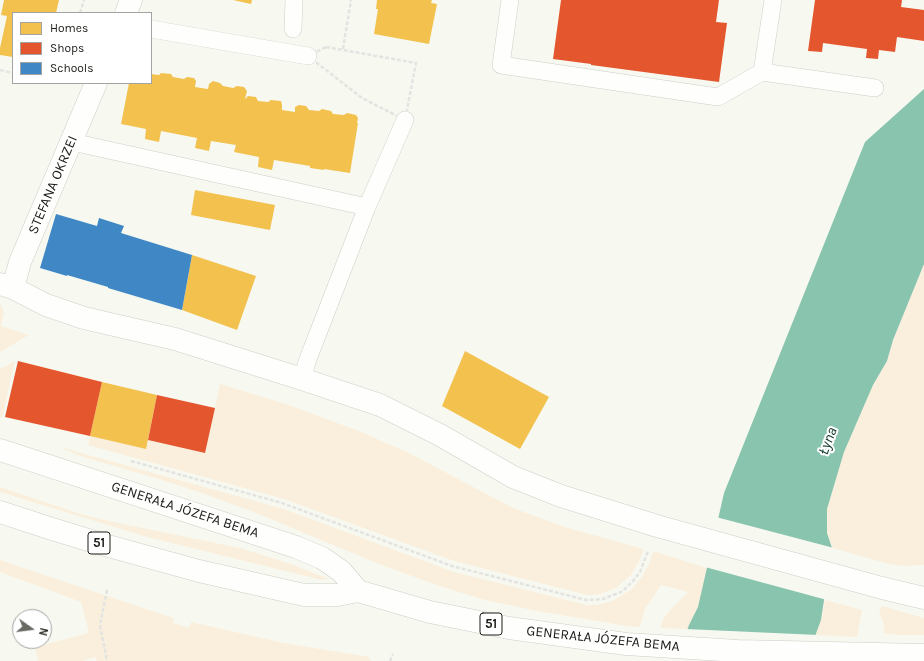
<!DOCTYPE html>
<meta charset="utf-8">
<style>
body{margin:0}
#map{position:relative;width:924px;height:661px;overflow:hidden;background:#f7f9f0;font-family:Karla,sans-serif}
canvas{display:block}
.legend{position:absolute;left:12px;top:12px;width:140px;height:72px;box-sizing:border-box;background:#fff;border:1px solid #a3a4a2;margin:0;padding:5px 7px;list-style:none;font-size:12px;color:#1a1c16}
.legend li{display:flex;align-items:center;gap:8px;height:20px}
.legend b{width:20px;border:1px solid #a3a4a2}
.north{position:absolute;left:12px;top:609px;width:40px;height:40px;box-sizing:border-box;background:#fff;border:1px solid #a3a4a2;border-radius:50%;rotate:104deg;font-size:11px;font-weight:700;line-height:16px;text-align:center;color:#1a1c16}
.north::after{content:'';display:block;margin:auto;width:14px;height:18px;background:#676962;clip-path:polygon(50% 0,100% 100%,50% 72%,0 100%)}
</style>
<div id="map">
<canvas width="924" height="661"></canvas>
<ul class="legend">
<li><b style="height:11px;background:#f2c14e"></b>Homes</li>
<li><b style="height:11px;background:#e4572e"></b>Shops</li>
<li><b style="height:11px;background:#3f88c5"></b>Schools</li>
</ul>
<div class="north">N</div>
</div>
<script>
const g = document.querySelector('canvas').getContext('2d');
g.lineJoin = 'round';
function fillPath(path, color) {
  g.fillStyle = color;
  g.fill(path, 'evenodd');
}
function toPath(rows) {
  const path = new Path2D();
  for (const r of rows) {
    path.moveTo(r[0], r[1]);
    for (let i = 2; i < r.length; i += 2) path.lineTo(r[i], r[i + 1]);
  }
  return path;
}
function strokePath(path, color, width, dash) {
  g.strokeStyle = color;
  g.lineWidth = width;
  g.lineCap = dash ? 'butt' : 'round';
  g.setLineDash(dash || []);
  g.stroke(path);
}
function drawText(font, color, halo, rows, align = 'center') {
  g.font = font + ' Karla,sans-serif';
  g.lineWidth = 4;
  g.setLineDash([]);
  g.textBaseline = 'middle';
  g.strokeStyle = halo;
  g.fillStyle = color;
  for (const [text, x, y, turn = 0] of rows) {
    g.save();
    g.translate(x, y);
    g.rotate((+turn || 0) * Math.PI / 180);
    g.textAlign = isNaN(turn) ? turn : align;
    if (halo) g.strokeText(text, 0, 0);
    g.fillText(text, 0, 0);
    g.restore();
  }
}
fillPath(toPath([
 [924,264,924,565,904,566,889,564,832,548,827,533,827,509,844,452,873,385,887,361,893,340],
 [0,303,4,312,1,326,29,335,0,352],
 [15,361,2,418,0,417,0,369],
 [220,384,286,404,359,431,407,452,513,508,568,528,644,549,640,559,631,575,616,588,597,595,587,595,454,561,284,499,88,445,90,436,146,449,148,440,205,453],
 [56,446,284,509,454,572,587,605,597,605,612,601,632,589,641,578,649,564,653,551,707,568,698,607,688,629,660,628,664,618,671,609,688,592,661,585,645,609,640,627,627,626,537,611,485,600,446,588,386,567,261,515,205,494,159,479,80,456],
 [0,487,84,515,109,521,240,548,291,564,329,579,322,580,147,537,0,492],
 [0,560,149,610,174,618,173,623,189,628,191,622,284,643,369,657,371,661,97,661,95,657,83,661,38,661,35,647,89,633,81,602,0,572],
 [825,600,862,610,857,637,816,635,821,620],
 [882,606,924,618,924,635,897,635,884,633,884,624,879,613]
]), '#faefdd');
fillPath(toPath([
 [924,89,924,264,893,340,887,361,873,385,844,452,827,509,827,533,832,548,821,620,806,661,676,661,689,625,698,607,724,493,865,142]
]), '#88c4ae');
fillPath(toPath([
 [716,517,834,548,827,600,705,567],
 [686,629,818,635,808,661,674,661]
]), '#f7f9f0');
fillPath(toPath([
 [4,0,59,0,56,13,13,13,13,57,0,55,0,48,7,16,1,15],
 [233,0,252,0,251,4],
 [377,0,432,0,431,3,437,4,429,44,374,34,378,9,376,9],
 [161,73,171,74,173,77,184,79,187,77,194,78,196,81,195,87,208,89,209,84,213,81,220,83,223,86,233,88,237,86,244,87,247,91,245,99,248,96,256,97,258,101,268,102,271,100,281,101,282,105,282,110,295,112,295,107,299,105,306,106,309,110,319,111,322,109,331,111,333,114,344,115,347,113,356,115,358,118,357,123,358,123,350,173,324,169,324,170,310,168,310,166,274,160,272,170,258,167,259,157,234,152,236,145,211,141,209,151,195,148,197,138,161,131,159,142,145,139,146,129,121,124,129,83,151,83,151,74,159,75],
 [195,190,275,205,270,230,191,215],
 [192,255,256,276,237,330,182,310],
 [465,351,549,397,520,449,442,406],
 [102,382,157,395,146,449,90,436]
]), '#f2c14e');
fillPath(toPath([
 [561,0,719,0,716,22,727,23,719,82,591,65,591,64,553,59],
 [815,0,902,0,901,7,924,10,924,41,897,37,895,52,879,50,878,59,866,58,867,49,823,43,822,52,808,51],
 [18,361,102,382,90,436,5,417],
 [157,395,215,408,205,453,148,440]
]), '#e4572e');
fillPath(toPath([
 [56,214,97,226,99,218,124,226,121,233,192,255,182,310,108,288,108,287,67,275,67,276,40,268]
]), '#3f88c5');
const lane = toPath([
 [510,0,501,65,718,97,762,72],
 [773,0,762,72,875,88],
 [151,29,308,56],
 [293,29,294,0],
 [72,142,367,207],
 [302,379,308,359,367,207,405,120]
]);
const street = toPath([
 [126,13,131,0],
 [0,284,13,288,46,305,84,318,175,339,302,379,380,405,440,435,513,477,561,496,657,526,882,588,924,598],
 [13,288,20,262,96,83]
]);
const primary = toPath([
 [0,450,296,547,322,558,341,571,358,591],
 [0,512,49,528,101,544,199,571,304,595,338,595,358,591,430,612,509,628,626,644,738,651,924,655]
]);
strokePath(lane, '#cccec7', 18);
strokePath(street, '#cccec7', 23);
strokePath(primary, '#cccec7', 23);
strokePath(toPath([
 [80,13,84,0],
 [326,47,416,63,405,120,362,98,308,56,326,47],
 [343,49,351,0],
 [0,70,13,73],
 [52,83,54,83],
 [131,461,282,503,452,566,586,600,603,599,623,591,633,581,640,572,648,551],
 [107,590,100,625,107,661],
 [390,661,393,654]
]), '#e3e4e2', 2.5, [4, 2]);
strokePath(lane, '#fefefd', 17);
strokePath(street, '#fefefd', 22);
strokePath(primary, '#fefefd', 22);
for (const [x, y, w] of [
 [99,543,22],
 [491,624,22]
]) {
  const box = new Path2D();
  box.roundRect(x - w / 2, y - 11, w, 22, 3);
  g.fillStyle = '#fff';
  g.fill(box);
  strokePath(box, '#1a1c16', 1);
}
drawText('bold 13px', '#1a1c16', null, [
 ["51",99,543],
 ["51",491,624]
]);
drawText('14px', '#1a1c16', '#fff', [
 ["STEFANA OKRZEI",53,185,-67],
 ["GENERAŁA JÓZEFA BEMA",185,510,18],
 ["GENERAŁA JÓZEFA BEMA",603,639,6]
]);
drawText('italic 15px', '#0f372b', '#fff', [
 ["Łyna",828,441,-69]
]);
</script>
